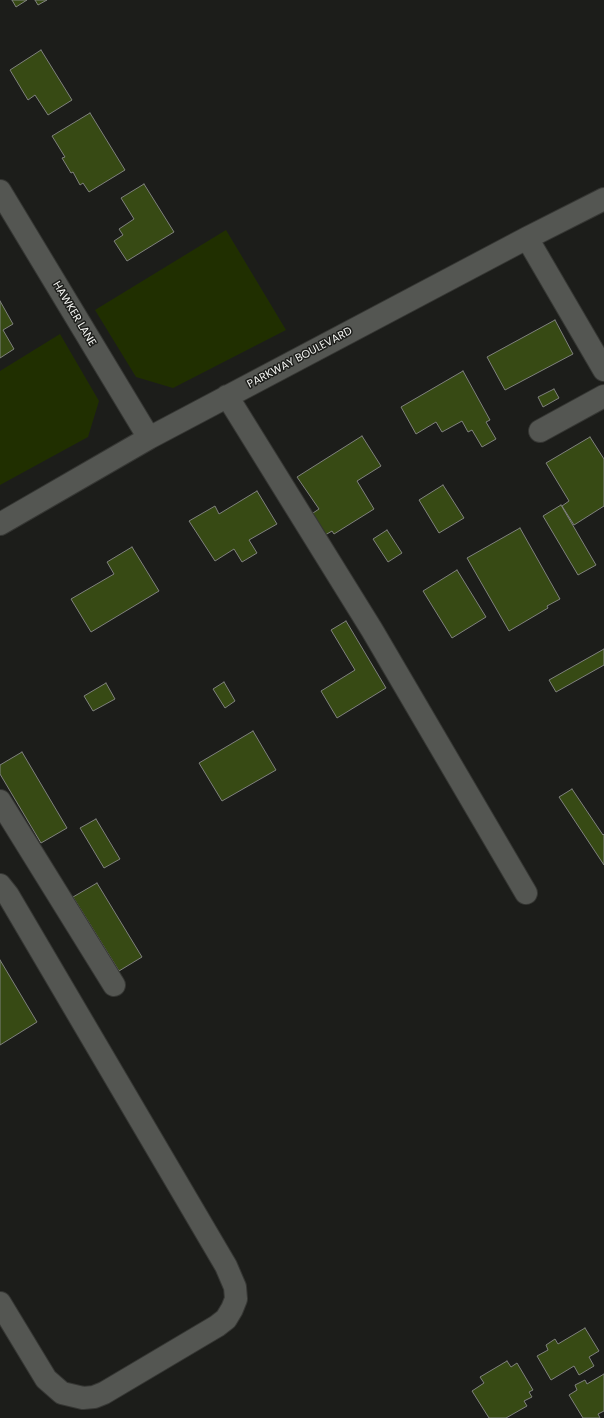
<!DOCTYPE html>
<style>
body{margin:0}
canvas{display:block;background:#1c1d1a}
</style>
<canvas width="604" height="1418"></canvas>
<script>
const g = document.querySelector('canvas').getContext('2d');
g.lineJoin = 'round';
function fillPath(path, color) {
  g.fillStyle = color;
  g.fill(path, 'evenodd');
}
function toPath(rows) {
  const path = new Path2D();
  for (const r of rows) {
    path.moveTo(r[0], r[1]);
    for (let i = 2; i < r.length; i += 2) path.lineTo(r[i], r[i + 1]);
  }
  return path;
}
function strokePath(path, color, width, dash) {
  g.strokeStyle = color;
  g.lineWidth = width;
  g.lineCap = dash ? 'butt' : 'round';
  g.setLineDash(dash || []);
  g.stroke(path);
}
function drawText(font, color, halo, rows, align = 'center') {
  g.font = font + ' Poppins,sans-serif';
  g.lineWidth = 3;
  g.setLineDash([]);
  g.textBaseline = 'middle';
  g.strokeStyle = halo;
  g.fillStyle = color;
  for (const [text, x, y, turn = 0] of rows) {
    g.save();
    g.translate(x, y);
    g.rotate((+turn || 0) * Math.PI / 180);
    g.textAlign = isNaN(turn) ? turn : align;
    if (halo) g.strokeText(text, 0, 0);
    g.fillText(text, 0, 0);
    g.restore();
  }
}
fillPath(toPath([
 [226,230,286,330,173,388,136,377,95,310],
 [60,334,99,401,88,437,0,485,0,371]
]), '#202f00');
const building = toPath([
 [12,0,27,0,16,7,12,0],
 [35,0,47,0,38,5,35,0],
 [41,50,72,100,48,115,35,95,28,100,10,70,41,50],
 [90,113,125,170,89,192,83,183,80,185,73,172,71,173,62,158,65,157,52,136,90,113],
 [144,184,174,232,127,261,114,241,123,235,119,229,134,219,121,198,144,184],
 [0,301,13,324,3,330,14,349,0,358,0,301],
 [555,320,573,354,505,390,487,357,555,320],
 [463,371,490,420,486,422,496,439,482,447,472,430,468,432,462,421,442,432,436,422,416,434,401,407,463,371],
 [554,389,559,398,543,407,538,397,554,389],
 [362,436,381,466,357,481,374,509,334,534,332,531,320,538,307,517,319,509,297,477,362,436],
 [590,437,604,459,604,506,574,525,562,506,569,501,546,463,590,437],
 [443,485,464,518,439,533,419,500,443,485],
 [257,491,277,524,249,540,257,553,242,562,234,549,215,561,189,521,215,506,219,514,257,491],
 [561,505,596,565,578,575,543,516,561,505],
 [520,528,560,599,547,606,548,608,509,631,467,558,520,528],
 [387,530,402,553,388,562,373,539,387,530],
 [132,547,159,591,91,632,71,599,114,574,107,562,132,547],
 [457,570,486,617,452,638,423,591,457,570],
 [346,621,386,688,337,718,321,691,355,670,331,630,346,621],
 [604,649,604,665,556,692,549,680,604,649],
 [224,682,235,701,225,708,213,689,224,682],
 [106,683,115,699,93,711,84,696,106,683],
 [253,731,276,770,222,801,199,763,253,731],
 [22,752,67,828,41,843,0,774,0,765,22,752],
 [572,789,603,835,604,834,604,865,559,797,572,789],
 [96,819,120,859,104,868,80,828,96,819],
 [97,883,142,957,119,971,73,897,97,883],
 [0,960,37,1022,0,1045,0,960],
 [585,1328,599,1351,589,1357,594,1366,579,1375,574,1366,551,1380,537,1356,548,1350,546,1345,555,1339,558,1344,585,1328],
 [507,1361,511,1367,517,1363,533,1390,529,1392,532,1397,524,1401,527,1406,506,1418,489,1418,472,1391,484,1383,480,1377,507,1361],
 [604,1374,604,1411,598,1414,600,1418,583,1418,569,1395,577,1390,575,1385,585,1380,587,1384,604,1374]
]);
fillPath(building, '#374a14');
strokePath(building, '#7f817d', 1);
const minor = toPath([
 [0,191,149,438],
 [527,238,604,370],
 [227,396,372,630,526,893],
 [540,431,604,396],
 [0,524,149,438,527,238,604,199],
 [0,801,114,985],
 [0,885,8,895,226,1266,235,1287,236,1299,232,1309,226,1319,217,1326,104,1393,94,1397,83,1398,62,1393,46,1379,0,1303]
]);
strokePath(minor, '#363734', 24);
strokePath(minor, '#545652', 22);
drawText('11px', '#f4f5f2', '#1c1d1a', [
 ["HAWKER LANE",74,314,59],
 ["PARKWAY BOULEVARD",300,358,-28]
]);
</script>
